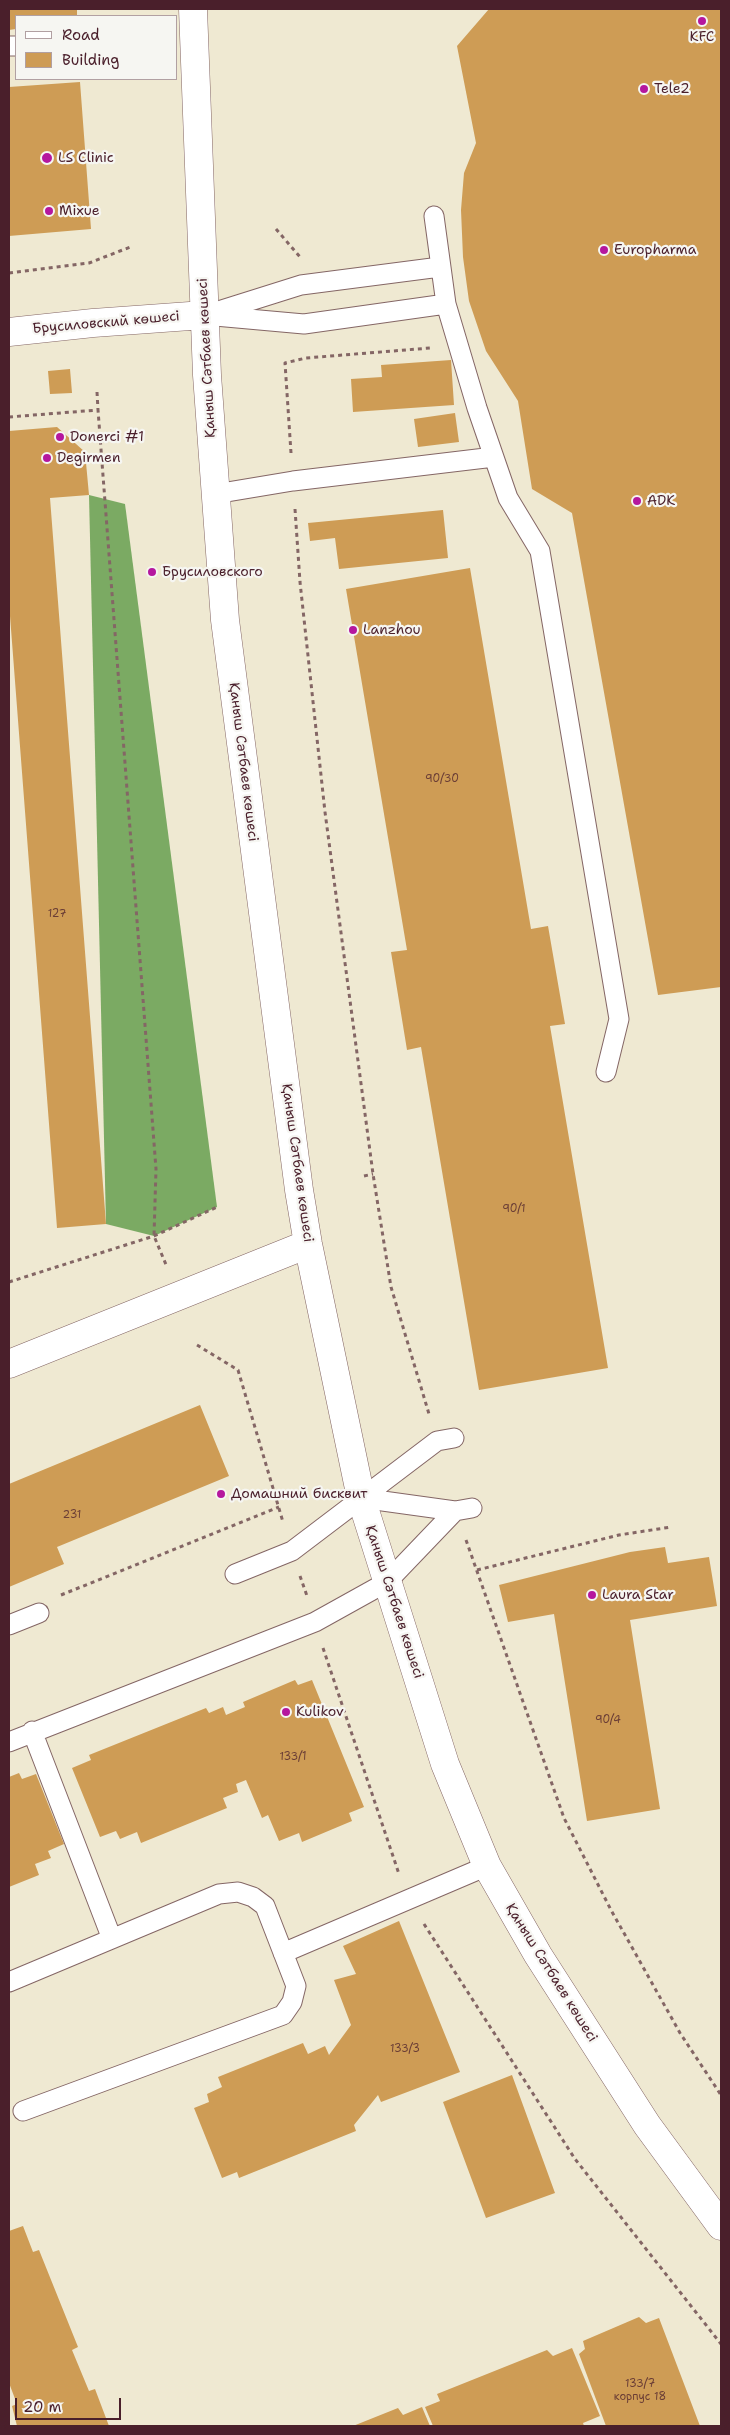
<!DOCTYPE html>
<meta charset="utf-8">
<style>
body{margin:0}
#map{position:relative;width:730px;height:2435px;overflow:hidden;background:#efe9d2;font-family:"Shantell Sans",sans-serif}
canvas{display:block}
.frame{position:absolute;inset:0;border:10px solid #4a1f2b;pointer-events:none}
.legend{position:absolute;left:15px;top:15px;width:162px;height:65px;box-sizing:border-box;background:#f6f6f2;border:1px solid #b1a0a2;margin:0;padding:6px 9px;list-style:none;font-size:15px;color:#4a1f2b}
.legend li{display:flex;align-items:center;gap:10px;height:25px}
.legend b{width:25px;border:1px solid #b1a0a2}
.scale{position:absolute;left:15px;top:2398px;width:106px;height:22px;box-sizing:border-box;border:2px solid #4a1f2b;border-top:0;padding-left:6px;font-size:15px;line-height:18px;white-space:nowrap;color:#4a1f2b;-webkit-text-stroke:4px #f6f6f2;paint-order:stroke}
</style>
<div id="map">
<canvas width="730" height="2435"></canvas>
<div class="frame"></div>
<ul class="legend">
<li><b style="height:6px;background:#fff"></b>Road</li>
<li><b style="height:14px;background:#ce9c55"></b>Building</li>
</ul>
<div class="scale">20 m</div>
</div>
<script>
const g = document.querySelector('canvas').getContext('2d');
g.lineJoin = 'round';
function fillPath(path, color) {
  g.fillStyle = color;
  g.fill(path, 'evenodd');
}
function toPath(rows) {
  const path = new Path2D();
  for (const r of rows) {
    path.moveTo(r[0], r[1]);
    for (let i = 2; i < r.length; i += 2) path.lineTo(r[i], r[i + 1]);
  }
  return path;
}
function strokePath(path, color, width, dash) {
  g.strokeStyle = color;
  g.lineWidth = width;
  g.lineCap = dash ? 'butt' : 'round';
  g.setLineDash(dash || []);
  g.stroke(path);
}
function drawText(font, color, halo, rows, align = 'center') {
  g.font = font + ' "Shantell Sans",sans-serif';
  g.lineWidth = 4.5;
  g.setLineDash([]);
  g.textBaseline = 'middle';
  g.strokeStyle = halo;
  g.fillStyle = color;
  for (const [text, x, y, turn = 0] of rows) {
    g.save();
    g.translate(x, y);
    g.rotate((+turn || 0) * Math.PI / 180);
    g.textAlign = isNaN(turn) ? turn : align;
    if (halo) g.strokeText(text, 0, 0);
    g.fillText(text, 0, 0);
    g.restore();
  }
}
fillPath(toPath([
 [89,495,125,504,217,1207,154,1236,106,1224]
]), '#7baa63');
fillPath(toPath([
 [9,9,77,9,77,16,16,16,16,29,9,30],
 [489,9,721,9,721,987,658,995,572,513,532,489,518,401,486,351,469,301,463,257,461,210,464,173,476,143,457,46],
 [80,82,91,229,9,236,9,87],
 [451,360,454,405,353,412,351,379,382,377,381,365],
 [70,369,72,393,50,394,48,371],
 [455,413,459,442,418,447,414,419],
 [57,427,85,452,89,495,50,498,106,1224,57,1228,9,603,9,431],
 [443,510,448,558,339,569,335,538,310,541,308,523],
 [470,568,531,929,548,926,565,1024,550,1026,608,1368,479,1390,421,1047,407,1050,391,952,407,950,346,589],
 [200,1405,229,1476,57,1547,64,1564,9,1587,9,1484],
 [665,1547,668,1563,709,1557,717,1606,630,1620,660,1809,587,1821,554,1614,508,1622,499,1585,630,1552],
 [295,1680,298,1685,312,1680,364,1807,349,1813,352,1821,302,1842,299,1833,279,1841,268,1815,262,1818,246,1780,236,1784,238,1792,223,1798,227,1808,141,1843,137,1832,120,1839,116,1831,100,1837,72,1768,91,1760,89,1755,206,1708,209,1713,223,1707,226,1715,245,1707,243,1702],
 [19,1773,22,1779,36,1774,64,1844,48,1851,51,1858,35,1864,39,1875,9,1887,9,1777],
 [399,1921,460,2072,381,2102,378,2095,354,2125,356,2131,239,2178,237,2172,222,2178,194,2108,209,2102,207,2094,222,2087,218,2077,303,2043,308,2054,325,2046,329,2055,351,2025,334,1980,356,1974,343,1946],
 [512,2075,555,2193,486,2218,443,2102],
 [23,2226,33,2252,39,2250,78,2347,72,2350,89,2391,95,2389,109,2426,17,2426,12,2406,17,2404,9,2383,9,2231],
 [639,2317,646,2323,659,2318,700,2426,606,2426,579,2354,585,2349,583,2341],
 [572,2348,600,2416,583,2423,584,2426,433,2426,425,2407,440,2401,437,2394,547,2350,553,2356],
 [422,2407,430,2426,353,2426,398,2408,403,2415]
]), '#ce9c55');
const lane = toPath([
 [9,46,16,46],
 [434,216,446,304,477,408,508,498,540,551,619,1019,606,1072],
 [212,313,301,285,440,267],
 [204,315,304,324,446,304],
 [215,494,293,481,494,457],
 [361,1498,455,1511,472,1508],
 [235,1574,292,1551,437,1441,454,1438],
 [9,1625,39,1613],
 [32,1731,112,1939],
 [9,1742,315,1622,387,1582,455,1511],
 [283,1953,487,1866],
 [9,1982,219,1894,238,1892,253,1897,265,1906,296,1986,292,2002,283,2015,23,2111]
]);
const secondary = toPath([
 [193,9,207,375,225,620,299,1190,308,1244,361,1498,445,1764,487,1866,538,1955,647,2125,721,2226],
 [9,332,93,323,204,315],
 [9,1364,308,1244]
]);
strokePath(lane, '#846665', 21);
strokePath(secondary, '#846665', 29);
strokePath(toPath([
 [276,229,300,257],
 [9,273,89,263,133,246],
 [97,392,98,410],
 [9,417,98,410,156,1169,154,1236,167,1267],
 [291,453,285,363,306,358,430,348],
 [295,509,300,582,325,812,373,1174,391,1287,429,1414],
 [364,1176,373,1174],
 [9,1282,154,1236,217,1207],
 [197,1345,238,1370,283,1522],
 [466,1540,564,1818,611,1910,680,2033,721,2095],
 [477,1570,619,1535,671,1527],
 [300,1576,307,1596],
 [61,1595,279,1507],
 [323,1648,399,1874],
 [424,1924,575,2159,721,2344]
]), '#846665', 3, [4, 4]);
strokePath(lane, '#fff', 19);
strokePath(secondary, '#fff', 28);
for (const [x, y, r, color] of [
 [702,21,5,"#b5179e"],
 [644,89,5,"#b5179e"],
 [47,158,6,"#b5179e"],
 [49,211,5,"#b5179e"],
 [604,250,5,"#b5179e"],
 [60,437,5,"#b5179e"],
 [47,458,5,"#b5179e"],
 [637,501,5,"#b5179e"],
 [152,572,5,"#b5179e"],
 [353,630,5,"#b5179e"],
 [221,1494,5,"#b5179e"],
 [592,1595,5,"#b5179e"],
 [286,1712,5,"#b5179e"]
]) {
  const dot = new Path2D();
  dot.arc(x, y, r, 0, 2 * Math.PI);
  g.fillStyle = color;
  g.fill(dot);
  strokePath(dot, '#f6f6f2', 2);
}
drawText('11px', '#6b3e36', null, [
 ["90/30",442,779],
 ["127",57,914],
 ["90/1",514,1209],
 ["231",72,1515],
 ["90/4",608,1720],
 ["133/1",293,1757],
 ["133/3",405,2049],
 ["133/7",640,2384],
 ["корпус 18",640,2397]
]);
drawText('14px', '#4a1f2b', '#f6f6f2', [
 ["KFC",702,37,"center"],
 ["Tele2",654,89],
 ["LS Clinic",58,158],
 ["Mixue",59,211],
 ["Europharma",614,250],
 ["Donerci #1",70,437],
 ["Degirmen",57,458],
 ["ADK",647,501],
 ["Брусиловского",162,572],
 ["Lanzhou",363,630],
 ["Домашний бисквит",231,1494],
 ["Laura Star",602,1595],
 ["Kulikov",296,1712]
], 'left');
drawText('14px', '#4a1f2b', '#f6f6f2', [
 ["Брусиловский көшесі",106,323,-5],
 ["Қаныш Сәтбаев көшесі",207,358,-93],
 ["Қаныш Сәтбаев көшесі",243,762,83],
 ["Қаныш Сәтбаев көшесі",297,1163,82],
 ["Қаныш Сәтбаев көшесі",394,1602,72],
 ["Қаныш Сәтбаев көшесі",551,1973,58]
]);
</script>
